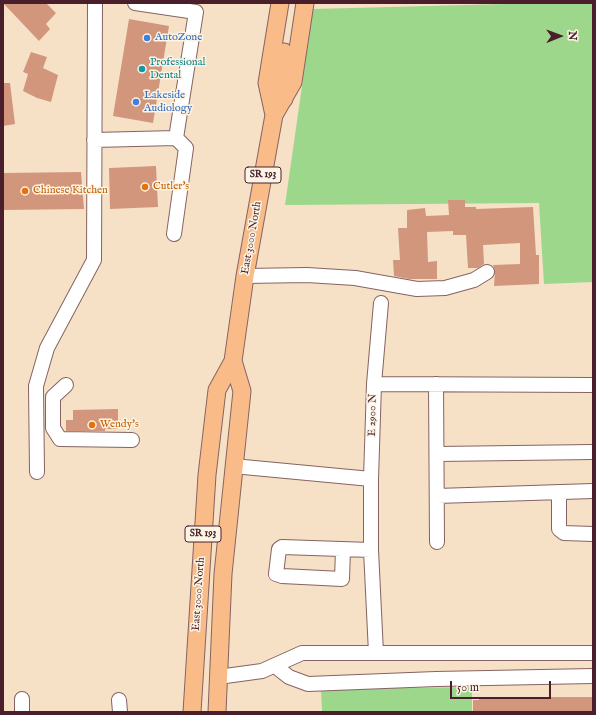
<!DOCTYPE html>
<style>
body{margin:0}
#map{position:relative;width:596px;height:715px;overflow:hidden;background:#f6e1c7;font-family:"IM FELL English",serif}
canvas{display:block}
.frame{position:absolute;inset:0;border:4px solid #4a1f2b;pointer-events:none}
.north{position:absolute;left:540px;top:16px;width:40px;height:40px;-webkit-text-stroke:3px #fcf5e5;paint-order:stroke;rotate:89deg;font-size:11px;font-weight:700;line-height:16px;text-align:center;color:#4a1f2b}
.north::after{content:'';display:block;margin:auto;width:14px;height:18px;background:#4a1f2b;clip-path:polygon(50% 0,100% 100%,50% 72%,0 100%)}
.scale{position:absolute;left:450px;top:681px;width:101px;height:18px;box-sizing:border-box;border:2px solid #4a1f2b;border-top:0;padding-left:5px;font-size:12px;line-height:14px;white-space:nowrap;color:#4a1f2b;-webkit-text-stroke:3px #fcf5e5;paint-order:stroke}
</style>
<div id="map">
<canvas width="596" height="715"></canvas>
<div class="frame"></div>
<div class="north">N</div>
<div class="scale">50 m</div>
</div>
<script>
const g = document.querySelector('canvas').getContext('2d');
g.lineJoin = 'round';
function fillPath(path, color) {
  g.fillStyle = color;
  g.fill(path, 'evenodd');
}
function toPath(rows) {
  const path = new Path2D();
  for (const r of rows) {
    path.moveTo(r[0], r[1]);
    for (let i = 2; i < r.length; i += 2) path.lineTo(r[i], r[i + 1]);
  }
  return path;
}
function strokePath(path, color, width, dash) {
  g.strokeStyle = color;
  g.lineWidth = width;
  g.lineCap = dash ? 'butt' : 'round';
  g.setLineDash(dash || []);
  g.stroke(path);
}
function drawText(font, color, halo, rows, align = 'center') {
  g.font = font + ' "IM FELL English",serif';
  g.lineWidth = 3;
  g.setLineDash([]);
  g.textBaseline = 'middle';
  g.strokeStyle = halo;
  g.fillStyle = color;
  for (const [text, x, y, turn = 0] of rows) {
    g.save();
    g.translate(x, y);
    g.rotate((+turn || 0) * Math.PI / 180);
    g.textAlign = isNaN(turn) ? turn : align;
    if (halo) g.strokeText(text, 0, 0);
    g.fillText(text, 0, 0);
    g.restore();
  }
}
fillPath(toPath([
 [543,3,593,3,593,282,544,284,539,203,285,205,313,9],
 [472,687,472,712,322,712,321,689]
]), '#9cd78b');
fillPath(toPath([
 [3,3,46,3,56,13,46,24,50,29,39,41],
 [129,19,169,26,153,123,113,116],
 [31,52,47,57,43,68,58,75,51,102,37,98,23,91,28,74,23,72],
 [3,83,10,83,15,124,3,126],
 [156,166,158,207,110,209,109,168],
 [81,172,84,209,3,210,3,173],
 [448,200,465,200,465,207,476,207,476,209,533,207,536,255,539,255,539,284,494,286,495,271,493,265,520,264,520,243,483,245,484,264,478,268,468,268,466,235,453,235,453,231,427,232,428,262,437,261,437,279,409,279,394,276,393,260,400,260,398,228,407,228,407,210,425,208,426,216,449,215],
 [118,409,118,429,105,429,105,431,66,431,66,420,73,420,73,410],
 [554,697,593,697,593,712,473,712,473,700,479,700,479,698]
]), '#d2967c');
const minor = toPath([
 [94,140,176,138,196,12,135,3],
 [174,234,186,148,176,138],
 [245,276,307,275,355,278,417,289,445,288,474,280,487,272],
 [374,384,381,303],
 [436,384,437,542],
 [66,385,53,397,53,428,60,439,132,440],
 [437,454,593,452],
 [233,466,371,479,374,384,593,385],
 [37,472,36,386,47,348,94,260,95,3],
 [559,492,559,529,564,533,593,534],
 [437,496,593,491],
 [343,550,342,579,282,576,276,574,279,549,282,547,371,550,371,479],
 [371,550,376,653],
 [275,666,289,677,308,684,436,679,593,676],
 [218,677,262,671,302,653,593,653],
 [22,699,22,712],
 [119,700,120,712]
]);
const major = toPath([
 [284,99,280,88,284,52],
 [274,115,267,83,280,3],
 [192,712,207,475,217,390,233,361,245,276,274,115,293,82,305,3],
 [217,712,223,574,242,391,233,361]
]);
strokePath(minor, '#866362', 16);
strokePath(major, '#866362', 19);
strokePath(minor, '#fff', 14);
strokePath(major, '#f9bc89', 17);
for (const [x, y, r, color] of [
 [147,38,4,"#3f7fe0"],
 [142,69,4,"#0f9aa8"],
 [136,102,4,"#3f7fe0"],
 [145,187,4,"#e8710a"],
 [25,191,4,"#e8710a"],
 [92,425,4,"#e8710a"]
]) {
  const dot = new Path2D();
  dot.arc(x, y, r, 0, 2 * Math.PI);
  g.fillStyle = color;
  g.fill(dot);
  strokePath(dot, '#fcf5e5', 1.5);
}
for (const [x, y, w] of [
 [263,175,36],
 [203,534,36]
]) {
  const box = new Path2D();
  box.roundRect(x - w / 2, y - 8, w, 16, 3);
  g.fillStyle = '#fcf5e5';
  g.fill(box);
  strokePath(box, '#4a1f2b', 1);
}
drawText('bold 10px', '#4a1f2b', null, [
 ["SR 193",263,175],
 ["SR 193",203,534]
]);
drawText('11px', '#366cbe', '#fcf5e5', [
 ["AutoZone",155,38],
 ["Lakeside",144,96],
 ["Audiology",144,109]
], 'left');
drawText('11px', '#0d838f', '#fcf5e5', [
 ["Professional",150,63],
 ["Dental",150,76]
], 'left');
drawText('11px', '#c56008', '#fcf5e5', [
 ["Cutler's",153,187],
 ["Chinese Kitchen",33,191],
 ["Wendy's",100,425]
], 'left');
drawText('11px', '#4a1f2b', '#fcf5e5', [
 ["East 3000 North",252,238,-80],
 ["E 2900 N",373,415,-89],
 ["East 3000 North",199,594,-86]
]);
</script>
